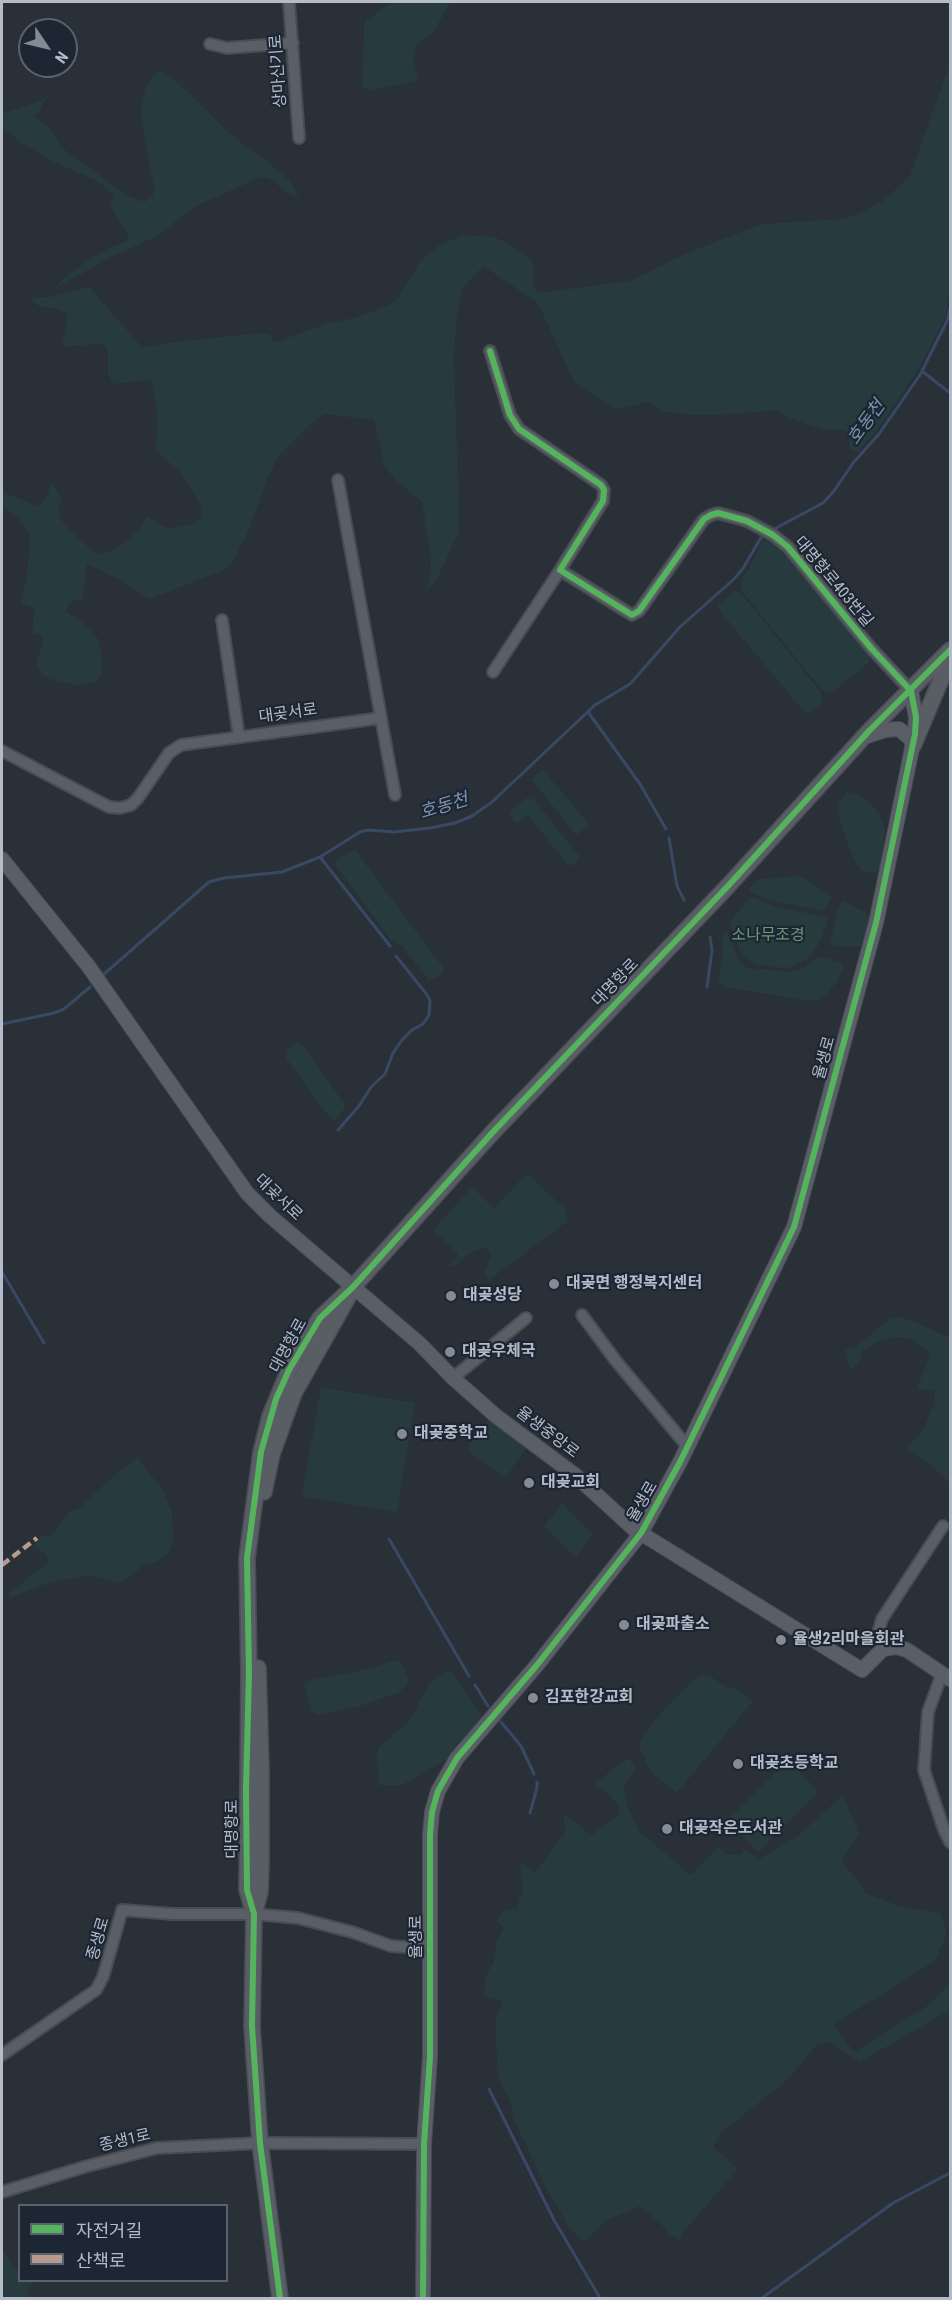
<!DOCTYPE html>
<meta charset="utf-8">
<style>
body{margin:0}
#map{position:relative;width:952px;height:2300px;overflow:hidden;background:#2a3038;font-family:"Roboto Condensed","Noto Sans KR",sans-serif}
canvas{display:block}
.frame{position:absolute;inset:0;border:3px solid #b4bcc9;pointer-events:none}
.legend{position:absolute;left:18px;top:2204px;width:210px;height:78px;box-sizing:border-box;background:#1d2633;border:2px solid #59626f;margin:0;padding:8px 10px;list-style:none;font-size:18px;color:#b4bcc9}
.legend li{display:flex;align-items:center;gap:12px;height:30px}
.legend b{width:30px;border:2px solid #59626f}
.north{position:absolute;left:18px;top:18px;width:60px;height:60px;box-sizing:border-box;background:#1d2633;border:2px solid #59626f;border-radius:50%;rotate:125deg;font-size:16px;font-weight:700;line-height:24px;text-align:center;color:#b4bcc9}
.north::after{content:'';display:block;margin:auto;width:21px;height:27px;background:#848b96;clip-path:polygon(50% 0,100% 100%,50% 72%,0 100%)}
</style>
<div id="map">
<canvas width="952" height="2300"></canvas>
<div class="frame"></div>
<ul class="legend">
<li><b style="height:8px;background:#56b35d"></b>자전거길</li>
<li><b style="height:8px;background:#b69a8f"></b>산책로</li>
</ul>
<div class="north">N</div>
</div>
<script>
const g = document.querySelector('canvas').getContext('2d');
g.lineJoin = 'round';
function fillPath(path, color) {
  g.fillStyle = color;
  g.fill(path, 'evenodd');
}
function toPath(rows) {
  const path = new Path2D();
  for (const r of rows) {
    path.moveTo(r[0], r[1]);
    for (let i = 2; i < r.length; i += 2) path.lineTo(r[i], r[i + 1]);
  }
  return path;
}
function strokePath(path, color, width, dash) {
  g.strokeStyle = color;
  g.lineWidth = width;
  g.lineCap = dash ? 'butt' : 'round';
  g.setLineDash(dash || []);
  g.stroke(path);
}
function drawText(font, color, halo, rows, align = 'center') {
  g.font = font + ' "Roboto Condensed","Noto Sans KR",sans-serif';
  g.lineWidth = 4.5;
  g.setLineDash([]);
  g.textBaseline = 'middle';
  g.strokeStyle = halo;
  g.fillStyle = color;
  for (const [text, x, y, turn = 0] of rows) {
    g.save();
    g.translate(x, y);
    g.rotate((+turn || 0) * Math.PI / 180);
    g.textAlign = isNaN(turn) ? turn : align;
    if (halo) g.strokeText(text, 0, 0);
    g.fillText(text, 0, 0);
    g.restore();
  }
}
fillPath(toPath([
 [392,2,451,2,433,32,416,46,414,63,418,78,414,82,367,90,362,86,364,26,367,20],
 [950,63,950,261,948,305,944,320,917,372,875,433,858,452,849,448,850,440,845,430,823,430,792,419,776,410,733,414,694,415,665,412,648,402,624,408,613,408,574,382,538,303,483,266,467,283,462,291,457,313,454,356,459,517,458,534,438,577,427,590,431,568,430,553,424,523,425,518,422,502,396,481,384,465,374,420,326,414,317,418,278,457,267,479,249,530,232,563,222,571,149,599,116,578,87,564,83,600,76,599,71,602,65,611,85,624,99,640,103,665,101,674,97,681,80,686,50,679,43,675,38,668,37,662,43,639,39,634,32,633,34,608,21,603,27,576,30,536,25,526,15,515,2,506,2,492,39,506,48,493,52,482,62,498,59,507,61,520,80,540,93,551,101,554,112,551,127,540,138,530,147,516,160,525,169,528,181,527,194,523,201,517,202,509,189,484,178,470,156,451,157,417,153,384,148,380,114,384,108,374,108,352,106,346,100,343,66,347,62,344,68,317,65,312,54,308,40,307,29,298,51,297,89,287,142,347,173,342,262,333,270,334,273,341,276,342,329,323,354,318,390,305,400,295,419,263,428,254,441,244,464,235,495,237,523,252,531,259,534,267,533,284,535,290,540,293,633,280,687,253,762,224,840,219,858,214,883,201,910,176],
 [161,72,175,80,233,136,278,170,290,182,299,197,293,196,269,179,261,177,192,208,158,236,111,257,55,289,65,277,84,263,107,249,127,241,128,235,112,209,110,205,114,196,109,190,93,179,56,163,20,142,2,127,2,114,38,102,48,95,35,117,49,126,61,147,128,196,145,202,153,195,154,188,143,130,141,107,146,86,155,73],
 [767,540,779,548,829,604,869,657,869,662,864,667,832,692,828,693,821,689,741,590,741,580,750,567,762,542],
 [734,591,742,594,820,691,823,701,812,712,805,713,719,610,718,605],
 [542,771,545,772,588,823,587,827,579,833,576,835,531,779],
 [846,792,859,795,870,803,879,813,885,828,882,861,880,868,874,873,861,870,853,858,846,839,840,820,838,803],
 [526,798,533,799,540,807,580,857,579,860,570,866,568,865,528,815,518,823,514,821,509,814,510,811],
 [352,851,356,851,361,858,444,969,443,973,437,977,428,980,403,947,391,940,334,863,336,860],
 [798,876,805,878,832,897,823,911,768,900,751,892,749,889,759,879],
 [752,897,776,907,827,917,827,923,820,942,810,957,793,967,783,968,756,964,742,955,729,923,749,898],
 [843,901,865,912,869,918,864,940,860,946,841,947,830,944,836,914],
 [726,930,740,962,748,968,791,972,804,968,815,959,821,957,841,962,843,969,836,983,826,995,818,1000,802,1000,726,987,718,981,722,961,722,938],
 [297,1042,302,1044,346,1106,335,1121,329,1117,286,1058,286,1050],
 [528,1174,565,1209,568,1221,489,1280,484,1273,491,1256,485,1247,467,1255,455,1266,450,1265,458,1254,433,1230,472,1187,494,1209,523,1177],
 [900,1317,918,1323,950,1338,950,1483,934,1468,907,1449,924,1428,935,1402,935,1390,917,1389,930,1353,910,1339,896,1337,875,1343,867,1348,862,1352,859,1364,851,1370,848,1363,845,1350,855,1348,888,1320],
 [321,1387,415,1403,397,1512,302,1496],
 [487,1420,492,1420,528,1446,505,1478,469,1452,468,1447],
 [137,1457,163,1490,172,1513,173,1541,171,1549,166,1556,156,1562,143,1565,130,1577,117,1583,89,1575,81,1576,39,1586,9,1598,9,1593,46,1564,48,1560,46,1555,40,1550,33,1547,42,1535,47,1537,53,1534,69,1512,81,1507,99,1489],
 [562,1503,593,1535,576,1557,544,1527],
 [397,1660,402,1663,409,1680,406,1686,398,1693,357,1707,318,1715,311,1711,304,1686,305,1681,355,1672],
 [451,1670,480,1712,482,1717,479,1721,448,1759,404,1784,398,1786,379,1785,376,1757,379,1747,410,1720,430,1682],
 [707,1674,727,1687,738,1689,753,1701,677,1793,650,1771,639,1746,640,1740,665,1708,695,1679],
 [629,1758,636,1770,623,1786,628,1808,638,1830,691,1875,719,1846,726,1854,741,1855,745,1849,759,1859,798,1836,843,1795,859,1834,842,1861,866,1893,901,1907,941,1914,947,1934,935,1961,833,2025,854,2052,927,2006,950,1984,950,2010,860,2062,830,2042,816,2046,787,2080,723,2131,713,2147,738,2169,683,2232,680,2240,669,2234,661,2224,640,2206,605,2221,584,2243,569,2227,546,2188,515,2122,510,2102,498,2077,495,2020,503,2001,483,1996,487,1973,493,1964,497,1940,504,1928,496,1921,503,1911,516,1909,523,1890,520,1861,535,1873,562,1837,565,1832,563,1813,588,1833,593,1834,619,1814,620,1809,611,1796,602,1789,594,1786,611,1770],
 [788,1760,819,1792,758,1852,727,1820],
 [2,2250,19,2272,20,2280,35,2281,28,2290,27,2298,2,2298]
]), '#273a3e');
strokePath(toPath([
 [922,371,950,393],
 [776,528,823,503,834,491,853,463,879,434,920,375,947,321,950,308],
 [588,712,640,784,666,829],
 [669,838,677,886,684,900],
 [320,857,390,946],
 [103,975,209,882,224,878,282,872,320,857,360,832,368,830,394,832,430,828,455,823,472,816,492,802,595,705,630,684,680,627,734,579,742,570,762,536],
 [707,987,712,950,710,937],
 [2,1024,54,1013,64,1009,90,987],
 [338,1130,359,1106,371,1087,385,1074,393,1053,402,1040,412,1030,423,1024,429,1015,430,1001,428,996,396,956],
 [2,1272,44,1343],
 [389,1539,469,1676],
 [475,1685,488,1706],
 [501,1722,521,1746,534,1774],
 [530,1813,537,1788,537,1782],
 [489,2089,554,2220,600,2298],
 [762,2298,893,2203,950,2173]
]), '#384963', 3);
const minor = toPath([
 [289,2,299,138],
 [210,44,227,48,293,43],
 [490,351,510,415,519,429,601,485,604,490,603,501,560,570,632,615,639,611,704,519,711,515,718,513,747,521,773,535,788,547,871,648,911,691],
 [222,620,239,737],
 [493,672,560,570],
 [381,718,395,795],
 [2,751,109,807,120,808,131,805,138,798,169,753,181,745,381,718,338,480],
 [582,1315,616,1361,687,1446],
 [453,1378,526,1318],
 [883,1649,878,1633,882,1619,943,1526],
 [942,1674,928,1712,924,1770,944,1830,950,1842],
 [2,2055,96,1990,103,1977,122,1910,173,1914,254,1914,298,1918,352,1932,391,1946,431,1949],
 [2,2192,84,2167,157,2148,260,2143,424,2144]
]);
const tertiary = toPath([
 [864,737,886,730,899,729,911,739,913,746],
 [2,859,89,967,247,1193,270,1216,420,1344,453,1378,496,1416,575,1475,634,1529,862,1670,883,1649,896,1647,907,1650,950,1679],
 [423,2298,424,2144,430,2057,430,1835,432,1812,438,1791,457,1758,537,1665,641,1533,680,1462,794,1227,876,923,915,734,916,717,911,691]
]);
const secondary = toPath([
 [913,746,950,658],
 [264,1492,272,1454,294,1393,348,1297],
 [258,1668,261,1769,261,1865,260,1892,254,1914,252,2026,260,2143,280,2298],
 [254,1914,247,1890,249,1674,247,1558,261,1452,270,1416,289,1370,320,1318,353,1287,492,1133,728,886,869,731,950,650]
]);
strokePath(minor, '#484c53', 14);
strokePath(tertiary, '#484c53', 16);
strokePath(secondary, '#484c53', 18);
strokePath(minor, '#5a5e66', 10);
strokePath(tertiary, '#5a5e66', 14);
strokePath(secondary, '#595d64', 15);
strokePath(toPath([
 [2,1565,37,1538]
]), '#b69a8f', 4.5, [9, 4.5]);
strokePath(toPath([
 [490,351,510,415,519,429,601,485,604,490,603,501,560,570,632,615,639,611,704,519,711,515,718,513,747,521,773,535,788,547,871,648,911,691],
 [280,2298,260,2143,252,2026,254,1914,247,1890,246,1789,249,1674,247,1558,261,1452,276,1399,289,1370,320,1318,353,1287,492,1133,728,886,869,731,950,650],
 [423,2298,424,2144,430,2057,430,1835,432,1812,438,1791,457,1758,537,1665,641,1533,680,1462,794,1227,876,923,915,734,916,717,911,691]
]), '#56b35d', 6);
for (const [x, y, r, color] of [
 [554,1284,6,"#848b96"],
 [451,1296,6,"#848b96"],
 [450,1352,6,"#848b96"],
 [402,1434,6,"#848b96"],
 [529,1483,6,"#848b96"],
 [624,1625,6,"#848b96"],
 [781,1640,6,"#848b96"],
 [533,1698,6,"#848b96"],
 [738,1764,6,"#848b96"],
 [667,1829,6,"#848b96"]
]) {
  const dot = new Path2D();
  dot.arc(x, y, r, 0, 2 * Math.PI);
  g.fillStyle = color;
  g.fill(dot);
  strokePath(dot, '#1d2633', 2);
}
drawText('16px', '#b4bcc9', '#1d2633', [
 ["상마신기로",279,71,-94],
 ["대명항로403번길",833,582,50],
 ["대곶서로",288,714,-8],
 ["대명항로",616,983,-46],
 ["율생로",825,1058,-75],
 ["대곶서로",278,1198,44],
 ["대명항로",289,1346,-61],
 ["율생중앙로",547,1433,37],
 ["율생로",643,1502,-60],
 ["대명항로",233,1829,-90],
 ["율생로",417,1937,-90],
 ["종생로",99,1939,-74],
 ["종생1로",125,2141,-13]
]);
drawText('16px', '#6b9a76', '#1d2633', [
 ["소나무조경",768,936]
]);
drawText('bold 16px', '#b4bcc9', '#1d2633', [
 ["대곶면 행정복지센터",566,1284],
 ["대곶성당",463,1296],
 ["대곶우체국",462,1352],
 ["대곶중학교",414,1434],
 ["대곶교회",541,1483],
 ["대곶파출소",636,1625],
 ["율생2리마을회관",793,1640],
 ["김포한강교회",545,1698],
 ["대곶초등학교",750,1764],
 ["대곶작은도서관",679,1829]
], 'left');
drawText('italic 18px', '#7c92b1', '#1d2633', [
 ["호동천",867,423,-54],
 ["호동천",444,807,-17]
]);
</script>
